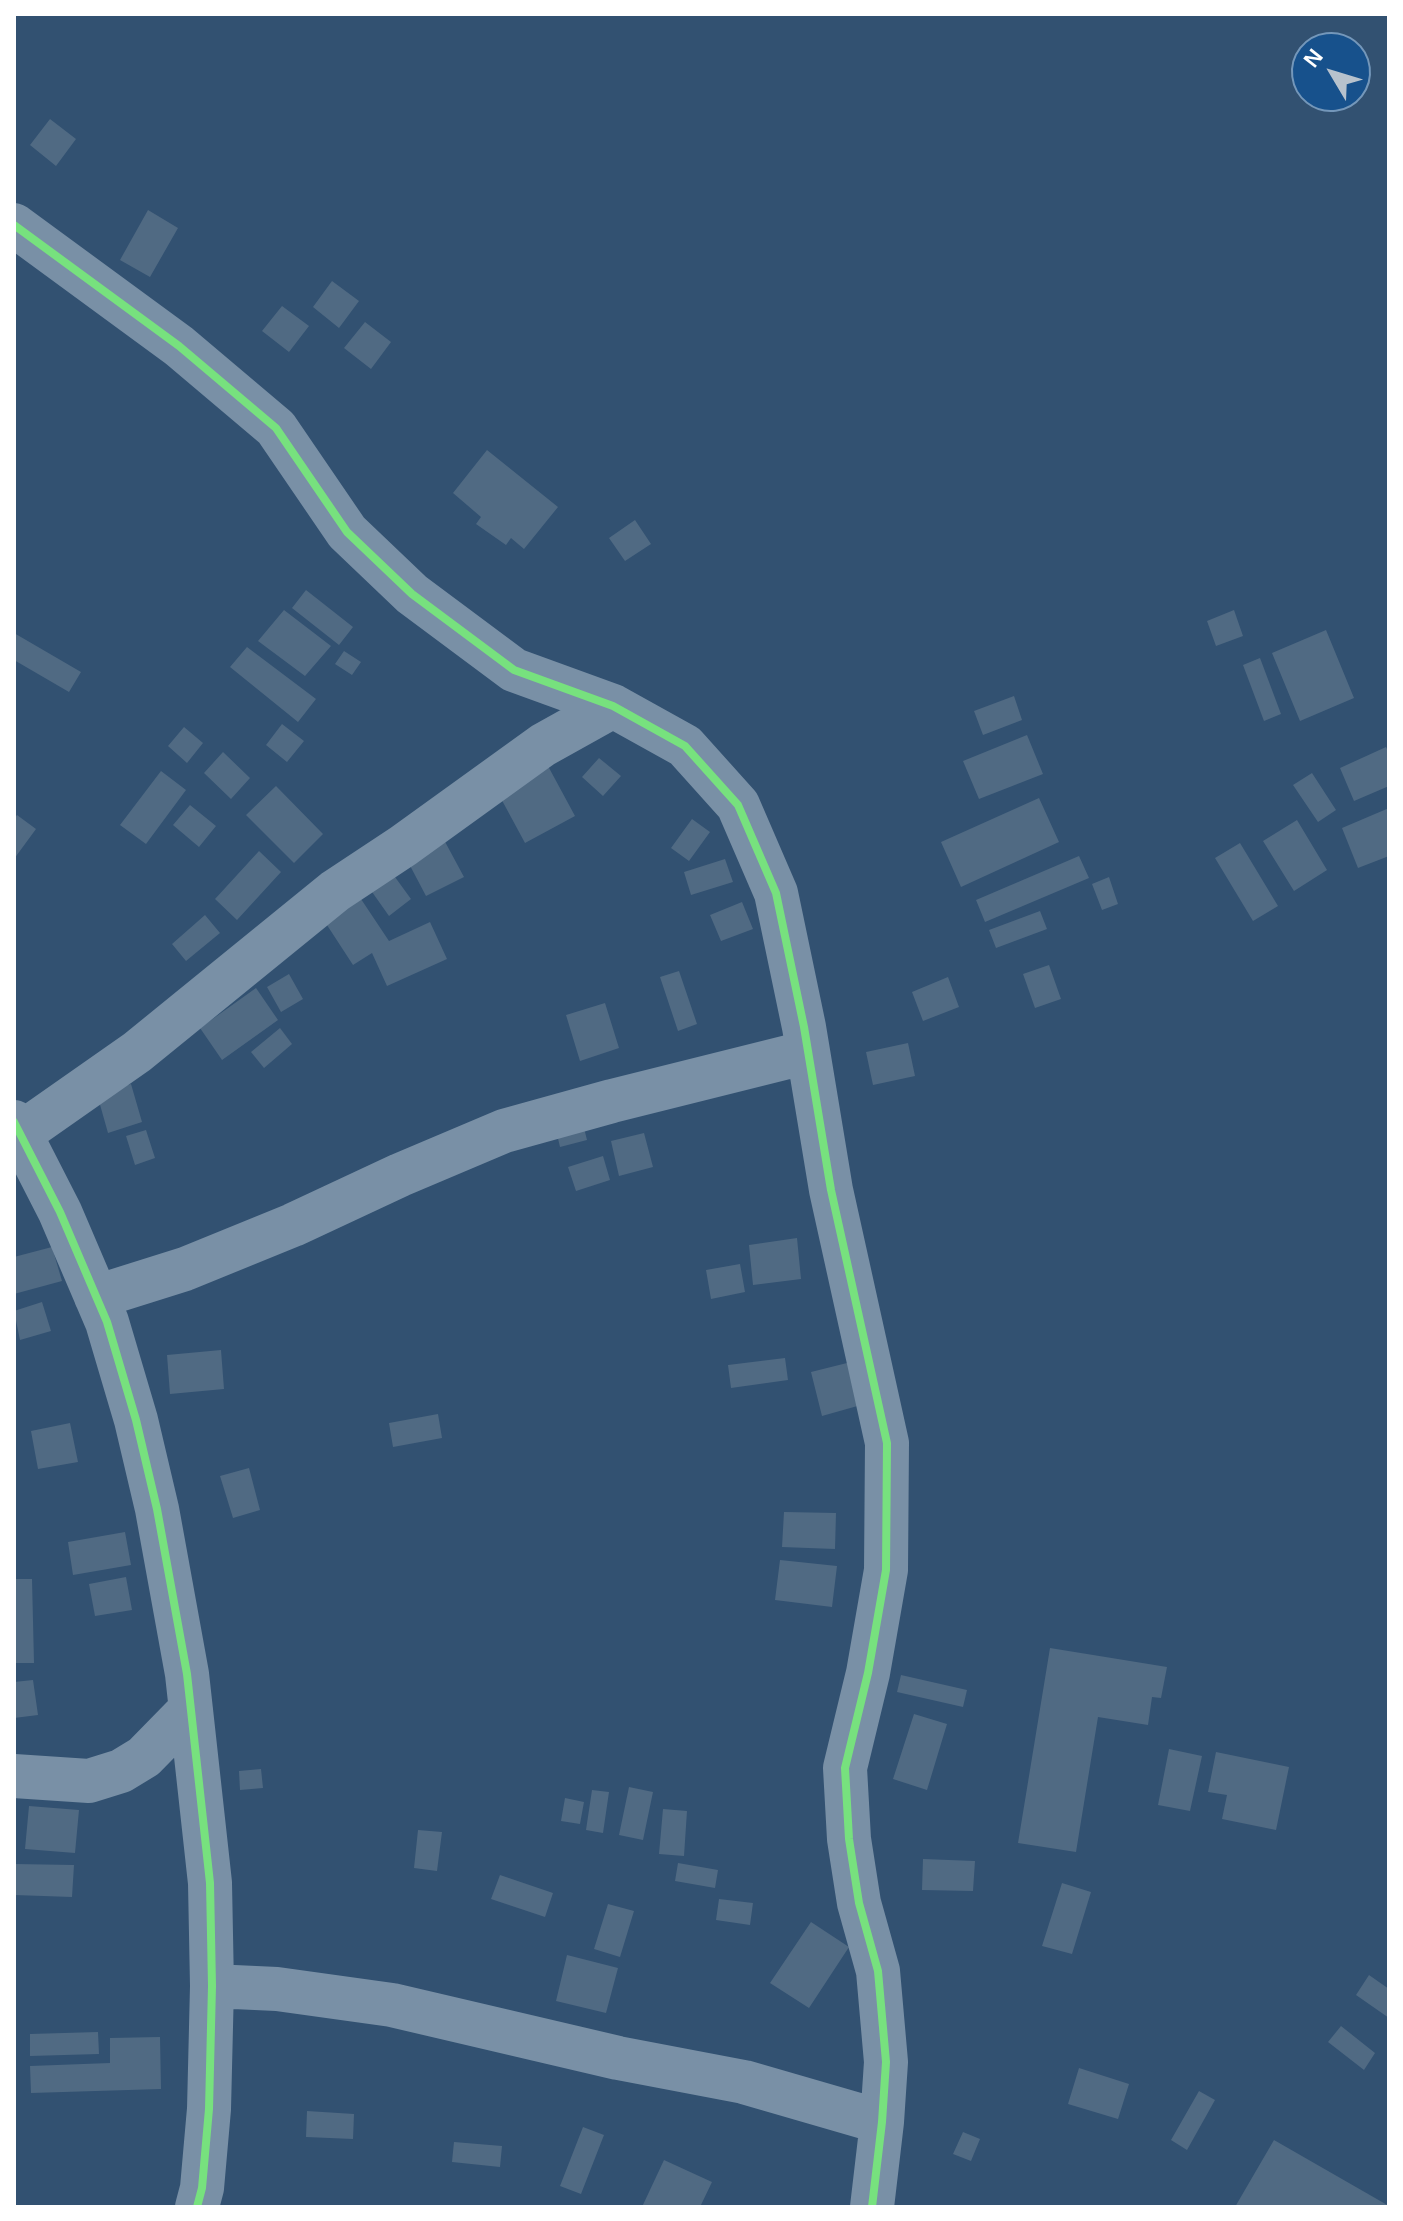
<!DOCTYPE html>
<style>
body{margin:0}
#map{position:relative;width:1403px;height:2221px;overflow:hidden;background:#325171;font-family:Helvetica,sans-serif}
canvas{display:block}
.frame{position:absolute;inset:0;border:16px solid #fff;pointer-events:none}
.north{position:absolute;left:1291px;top:32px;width:80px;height:80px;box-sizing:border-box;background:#17518c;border:2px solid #7497ba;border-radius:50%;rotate:308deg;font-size:22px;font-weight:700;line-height:32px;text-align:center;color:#fff}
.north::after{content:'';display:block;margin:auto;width:28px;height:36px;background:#b7c2cd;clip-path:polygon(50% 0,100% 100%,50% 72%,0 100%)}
</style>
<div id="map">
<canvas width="1403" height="2221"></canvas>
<div class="frame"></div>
<div class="north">N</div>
</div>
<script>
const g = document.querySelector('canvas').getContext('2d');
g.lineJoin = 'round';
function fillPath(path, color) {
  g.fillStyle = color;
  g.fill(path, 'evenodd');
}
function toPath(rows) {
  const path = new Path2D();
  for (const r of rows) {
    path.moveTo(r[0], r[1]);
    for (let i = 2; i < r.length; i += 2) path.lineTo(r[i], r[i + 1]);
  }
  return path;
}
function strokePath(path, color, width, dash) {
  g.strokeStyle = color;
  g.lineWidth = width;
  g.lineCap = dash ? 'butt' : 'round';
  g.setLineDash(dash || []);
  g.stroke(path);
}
fillPath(toPath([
 [50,119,76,139,56,166,30,145],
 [148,210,178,228,150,277,120,260],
 [332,281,359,301,339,328,313,307],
 [282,306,309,326,289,352,262,331],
 [365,322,391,342,371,369,344,348],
 [487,450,558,507,524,549,511,538,506,545,476,524,481,517,453,493],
 [635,520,651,544,625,561,609,538],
 [306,590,353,627,339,645,292,608],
 [284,610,331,646,305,676,258,641],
 [1234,610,1243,636,1216,646,1207,621],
 [1326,630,1354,698,1300,721,1272,653],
 [14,633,81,672,69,692,14,660],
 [247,647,316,699,298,722,230,667],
 [344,651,361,662,352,675,335,664],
 [1260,658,1281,714,1264,721,1243,665],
 [1014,696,1022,720,983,735,974,711],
 [282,724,304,741,287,762,266,745],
 [184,727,203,743,187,763,168,746],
 [1027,735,1043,774,979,799,963,761],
 [1386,747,1389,753,1389,786,1354,801,1340,768],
 [223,752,250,778,231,799,204,773],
 [599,758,621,776,603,796,582,777],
 [548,766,575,816,525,843,498,793],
 [161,771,186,790,146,844,120,825],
 [1312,773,1336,810,1318,822,1293,785],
 [276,786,323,834,294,863,246,815],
 [1039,798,1059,842,961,887,941,842],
 [190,805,216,826,199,847,173,825],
 [1389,808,1389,856,1358,868,1342,828],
 [17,815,36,829,14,859,14,819],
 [692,819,710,832,689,861,671,848],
 [1297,820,1327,870,1294,891,1263,841],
 [443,838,464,877,426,896,406,858],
 [1240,843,1278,906,1253,921,1215,858],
 [259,851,281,872,237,920,215,899],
 [1079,856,1089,878,985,922,976,900],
 [725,859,733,882,691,895,684,872],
 [387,866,411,899,389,916,365,882],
 [1109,877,1118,904,1102,910,1092,884],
 [361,899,389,941,430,922,447,959,387,986,372,953,353,965,325,922],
 [742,902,753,929,721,941,710,915],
 [1040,911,1047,929,996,948,989,930],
 [205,915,220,933,186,961,172,944],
 [1049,965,1061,999,1035,1008,1023,974],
 [679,971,697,1024,678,1031,660,977],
 [289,974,303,999,281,1012,267,987],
 [948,977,959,1007,923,1021,912,992],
 [256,988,278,1020,222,1060,200,1028],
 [605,1003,619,1048,580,1061,566,1015],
 [280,1028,292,1044,264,1068,251,1052],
 [908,1043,915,1076,873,1085,866,1052],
 [131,1084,142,1122,108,1133,97,1094],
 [583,1124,587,1140,560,1147,556,1130],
 [146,1130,155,1158,135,1165,126,1136],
 [644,1133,653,1167,619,1176,611,1141],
 [603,1156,610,1180,576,1191,568,1167],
 [797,1238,801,1279,753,1285,749,1245],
 [52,1247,62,1281,14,1294,14,1257],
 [740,1264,745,1292,711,1299,706,1270],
 [42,1302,51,1331,20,1340,14,1311],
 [221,1350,224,1389,170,1394,167,1355],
 [785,1358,788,1380,731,1388,728,1365],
 [851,1362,861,1405,822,1416,811,1372],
 [438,1414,442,1438,393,1447,389,1423],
 [70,1423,78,1462,38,1469,31,1431],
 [249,1468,260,1510,233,1518,220,1476],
 [784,1512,836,1513,835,1549,782,1547],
 [125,1532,131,1565,73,1575,68,1542],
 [780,1560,837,1566,832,1607,775,1600],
 [126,1577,132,1610,95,1616,89,1584],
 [14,1579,32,1579,34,1663,14,1663],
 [1050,1648,1167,1667,1161,1698,1152,1697,1148,1725,1098,1717,1076,1852,1018,1843],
 [901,1675,967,1690,963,1707,897,1692],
 [33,1680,38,1715,14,1718,14,1682],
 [914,1714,947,1724,927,1790,893,1779],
 [1169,1749,1202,1756,1190,1811,1158,1805],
 [1216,1752,1289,1767,1276,1830,1222,1819,1227,1795,1208,1792],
 [261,1769,263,1788,240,1790,239,1771],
 [629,1787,653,1792,643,1840,619,1835],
 [592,1790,609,1792,603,1833,586,1830],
 [565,1798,584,1802,580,1824,561,1821],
 [29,1806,79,1810,75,1853,25,1849],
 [663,1809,687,1811,684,1856,659,1854],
 [418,1830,442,1832,437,1871,414,1868],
 [923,1859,975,1861,973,1891,922,1890],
 [678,1863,718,1870,715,1888,675,1881],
 [14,1864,74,1865,72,1897,14,1895],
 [500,1875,553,1893,545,1917,491,1899],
 [1062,1883,1091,1892,1072,1954,1042,1946],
 [719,1899,753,1903,750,1925,716,1920],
 [608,1904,634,1911,620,1957,594,1949],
 [811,1922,849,1947,809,2008,770,1983],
 [567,1955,618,1968,606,2013,556,2001],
 [1369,1975,1389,1989,1389,2018,1356,1995],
 [1341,2026,1375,2053,1364,2070,1328,2042],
 [98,2032,99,2054,30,2056,30,2034],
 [160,2037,161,2089,31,2093,30,2066,110,2063,110,2038],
 [1079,2068,1129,2084,1118,2119,1068,2104],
 [1199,2091,1215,2100,1187,2150,1171,2140],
 [307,2111,354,2114,353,2139,306,2137],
 [583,2127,604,2135,581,2194,560,2186],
 [963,2132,980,2139,971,2161,953,2154],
 [1274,2140,1389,2206,1389,2207,1235,2207],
 [454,2142,502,2146,500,2167,452,2162],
 [664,2160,712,2182,700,2207,642,2207]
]), '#506a83');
strokePath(toPath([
 [14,225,179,346,276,428,347,532,412,594,514,670,613,706,685,746,738,805,776,893,804,1027,831,1190,887,1443,886,1570,868,1673,845,1768,849,1839,859,1903,878,1971,886,2062,882,2122,872,2207],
 [14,1122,60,1212,107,1322,136,1420,157,1509,187,1674,210,1883,212,1986,209,2109,202,2188,197,2207],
 [20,1134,137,1052,335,891,403,846,543,745,613,706],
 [96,1297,185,1269,293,1225,400,1175,504,1131,612,1101,808,1052],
 [14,1776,89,1781,121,1771,144,1757,191,1709],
 [212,1986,277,1989,392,2005,618,2058,744,2082,882,2122]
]), '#7990a6', 44);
strokePath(toPath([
 [14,225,179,346,276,428,347,532,412,594,514,670,613,706,685,746,738,805,776,893,804,1027,831,1190,887,1443,886,1570,868,1673,845,1768,849,1839,859,1903,878,1971,886,2062,882,2122,872,2207],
 [14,1122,60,1212,107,1322,136,1420,157,1509,187,1674,210,1883,212,1986,209,2109,202,2188,197,2207]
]), '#77e17e', 8);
</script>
